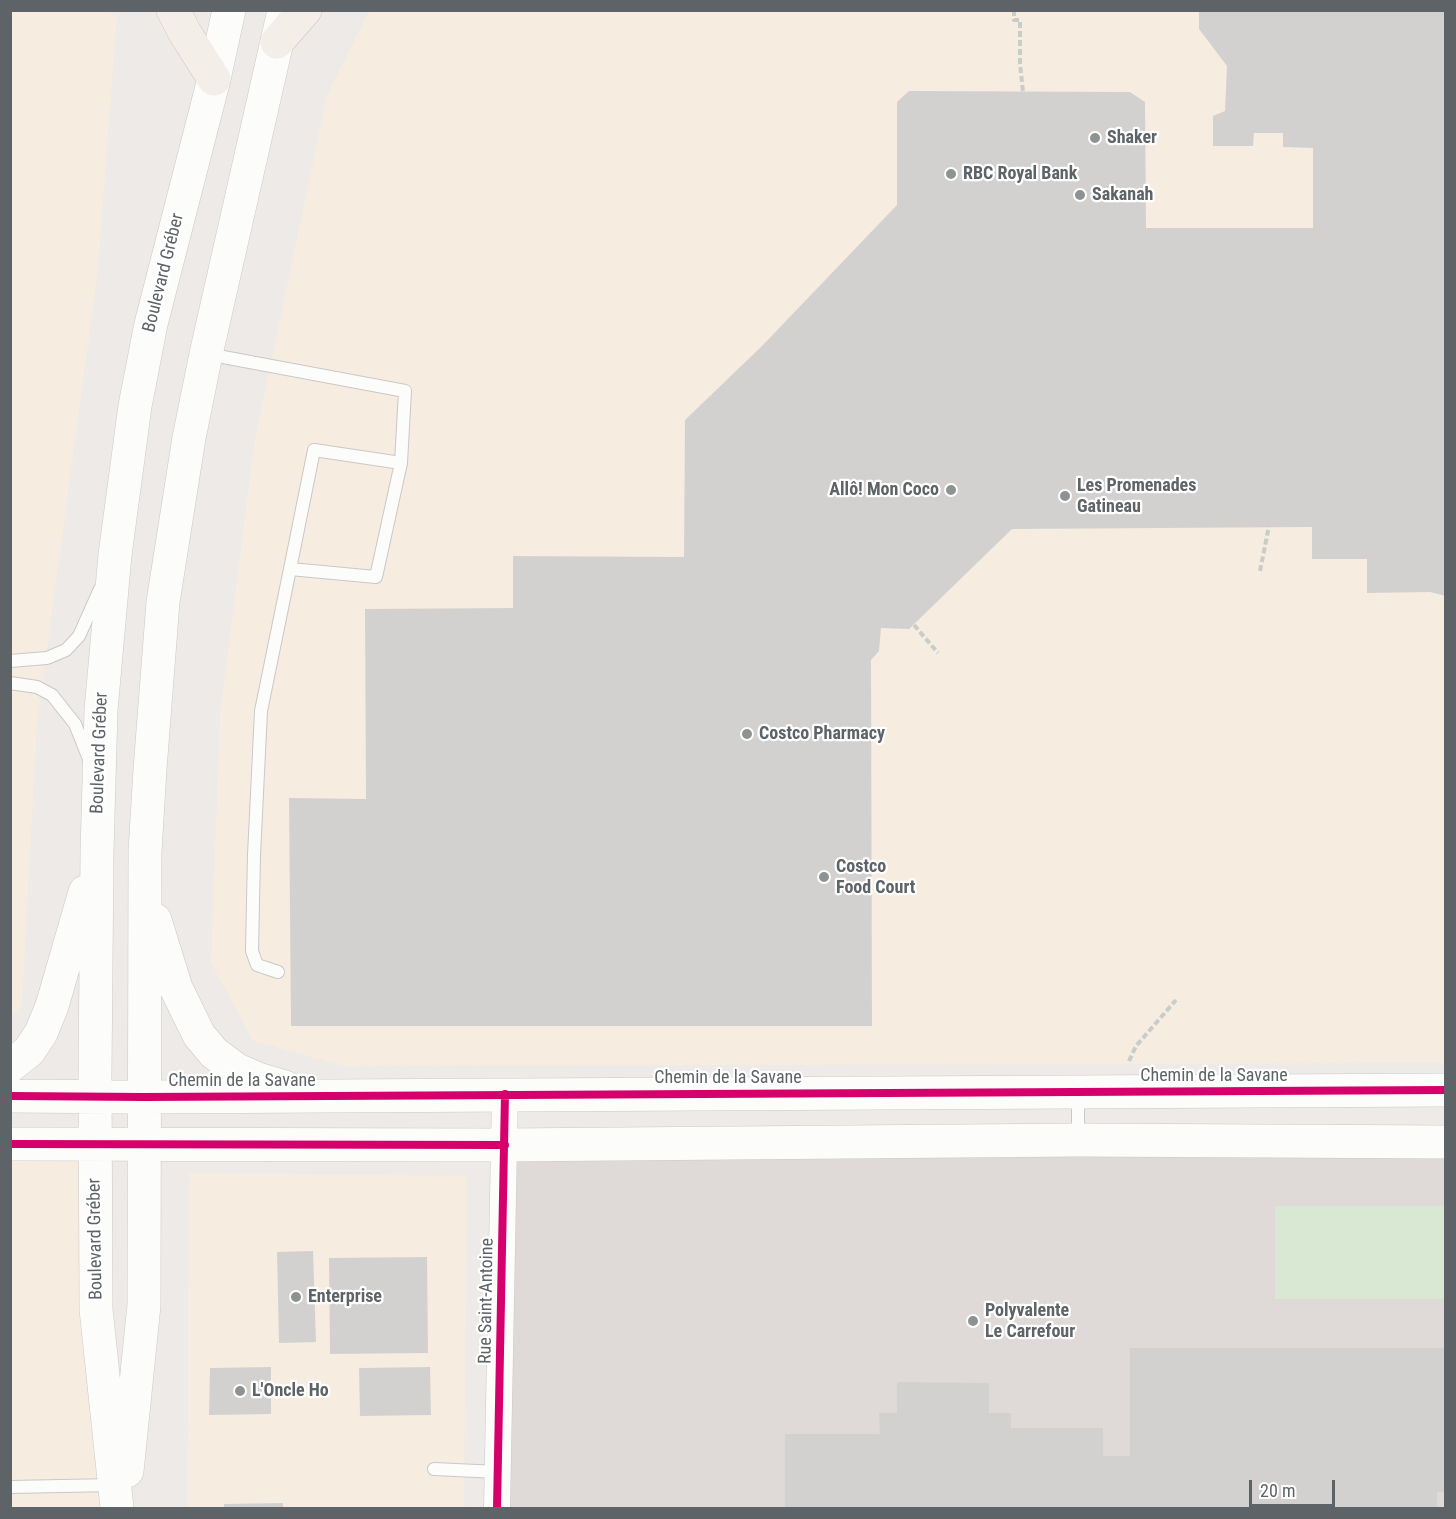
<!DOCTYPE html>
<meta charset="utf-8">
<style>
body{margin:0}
#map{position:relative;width:1456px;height:1519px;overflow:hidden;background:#edeae7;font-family:"Roboto Condensed",sans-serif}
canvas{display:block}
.frame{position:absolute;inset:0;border:12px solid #5d6366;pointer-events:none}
.scale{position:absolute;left:1249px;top:1480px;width:86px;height:27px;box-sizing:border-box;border:3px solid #5d6366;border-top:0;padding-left:8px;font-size:18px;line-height:21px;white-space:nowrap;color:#5d6366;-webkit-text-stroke:4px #fff;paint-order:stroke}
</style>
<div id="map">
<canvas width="1456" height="1519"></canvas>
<div class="frame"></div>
<div class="scale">20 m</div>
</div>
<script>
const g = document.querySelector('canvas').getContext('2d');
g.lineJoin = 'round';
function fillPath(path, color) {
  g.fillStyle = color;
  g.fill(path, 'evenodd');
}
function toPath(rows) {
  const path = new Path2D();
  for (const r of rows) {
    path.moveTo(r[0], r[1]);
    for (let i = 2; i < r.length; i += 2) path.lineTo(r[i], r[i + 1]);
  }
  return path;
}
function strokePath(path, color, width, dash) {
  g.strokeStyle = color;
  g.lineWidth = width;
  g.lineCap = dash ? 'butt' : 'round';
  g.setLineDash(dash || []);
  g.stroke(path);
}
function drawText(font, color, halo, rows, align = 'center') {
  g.font = font + ' "Roboto Condensed",sans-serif';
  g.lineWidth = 4.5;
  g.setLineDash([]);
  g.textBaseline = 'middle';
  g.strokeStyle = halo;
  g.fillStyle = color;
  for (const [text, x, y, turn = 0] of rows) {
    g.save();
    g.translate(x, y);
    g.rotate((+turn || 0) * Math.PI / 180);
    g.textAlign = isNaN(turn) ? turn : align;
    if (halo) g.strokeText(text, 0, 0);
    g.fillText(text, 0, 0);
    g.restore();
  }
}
fillPath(toPath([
 [11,11,105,11,117,16,98,270,37,725,22,1005,11,1017],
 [369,11,1445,11,1445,1063,344,1066,253,1041,211,963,220,713,255,439,327,95],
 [10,1144,95,1144,117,1508,11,1508],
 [189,1173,467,1176,464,1508,187,1508]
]), '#f7ece0');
fillPath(toPath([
 [1445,1142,1445,1508,497,1508,505,1145]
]), '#dfdad7');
fillPath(toPath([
 [1275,1206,1445,1206,1445,1299,1275,1299]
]), '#d9e8d2');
fillPath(toPath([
 [1199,10,1446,10,1446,596,1430,592,1367,593,1367,559,1312,559,1312,527,1012,529,909,629,881,628,879,651,871,660,872,1026,291,1026,289,798,366,799,365,609,513,608,513,556,684,557,685,420,762,346,897,205,897,102,909,91,1130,92,1145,102,1146,228,1313,228,1313,148,1283,147,1283,133,1254,133,1253,146,1213,146,1213,116,1225,111,1227,66,1199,29],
 [313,1251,316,1342,279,1343,277,1252],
 [427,1257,428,1353,330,1354,329,1258],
 [1130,1348,1446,1348,1446,1492,1437,1492,1437,1508,785,1508,785,1434,880,1434,879,1413,897,1413,897,1382,989,1383,989,1413,1011,1413,1011,1428,1103,1428,1103,1456,1130,1456],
 [271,1367,271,1414,209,1415,210,1368],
 [430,1367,431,1415,360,1416,359,1368],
 [283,1503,283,1508,224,1508,224,1504]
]), '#d3d1d0');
const lane = toPath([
 [207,354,405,391,401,463,376,577,290,569,314,450,401,463],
 [10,661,47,658,66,650,79,636,100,589],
 [10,683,37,687,52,695,75,724,89,759],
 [278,972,257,965,252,951,254,855,261,711,290,569],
 [1078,1092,1078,1138],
 [434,1469,498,1472],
 [10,1487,114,1485]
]);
const street = toPath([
 [497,1508,505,1094]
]);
const secondary = toPath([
 [155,920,176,988,199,1035,214,1053,237,1070,258,1079,285,1087],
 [10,1066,29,1051,41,1033,52,1006,85,892],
 [10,1096,144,1097,1446,1090],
 [10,1144,505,1145,1078,1140,1446,1142],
 [127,1471,144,1305,145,852,150,769,163,602,189,438,206,354,283,15],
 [117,1508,96,1309,95,1074,97,853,101,710,115,555,135,406,151,324,214,79,229,10]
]);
const primary = toPath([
 [173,10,185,33,214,79],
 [277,42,305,10]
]);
strokePath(lane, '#c9c8c8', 14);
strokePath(street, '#c9c8c8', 27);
strokePath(secondary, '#c9c9c9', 34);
strokePath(primary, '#d5c5b4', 34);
strokePath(toPath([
 [1014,10,1014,20,1020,20,1020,63,1023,92],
 [1260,571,1269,526],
 [914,625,938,653],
 [1129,1061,1136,1046,1176,1000]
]), '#c8cdc9', 4, [6, 3]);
strokePath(lane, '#fcfcfb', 12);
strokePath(street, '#fcfcfb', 26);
strokePath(secondary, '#fcfcfb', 33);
strokePath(primary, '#f3eee8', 33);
strokePath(toPath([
 [10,1096,144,1097,1446,1090],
 [10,1144,505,1145],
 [497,1508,505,1094]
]), '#d6006c', 8);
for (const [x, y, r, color] of [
 [1095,138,6,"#8f9293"],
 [951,174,6,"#8f9293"],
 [1080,195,6,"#8f9293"],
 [951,490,6,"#8f9293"],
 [1065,496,6,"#8f9293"],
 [747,734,6,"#8f9293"],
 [824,877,6,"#8f9293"],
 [296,1297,6,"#8f9293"],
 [973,1321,6,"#8f9293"],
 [240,1391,6,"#8f9293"]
]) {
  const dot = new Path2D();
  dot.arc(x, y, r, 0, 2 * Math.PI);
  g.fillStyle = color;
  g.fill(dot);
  strokePath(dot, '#fff', 2);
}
drawText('bold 18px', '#5d6366', '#fff', [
 ["Shaker",1107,138],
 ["RBC Royal Bank",963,174],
 ["Sakanah",1092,195],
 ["Les Promenades",1077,486],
 ["Gatineau",1077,507],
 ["Allô! Mon Coco",939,490,"right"],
 ["Costco Pharmacy",759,734],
 ["Costco",836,867],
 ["Food Court",836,888],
 ["Enterprise",308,1297],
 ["Polyvalente",985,1311],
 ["Le Carrefour",985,1332],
 ["L'Oncle Ho",252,1391]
], 'left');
drawText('18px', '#5d6366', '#fff', [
 ["Boulevard Gréber",164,273,-76],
 ["Boulevard Gréber",100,753,-88],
 ["Chemin de la Savane",1214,1076],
 ["Chemin de la Savane",728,1078],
 ["Chemin de la Savane",242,1081],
 ["Boulevard Gréber",96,1239,-91],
 ["Rue Saint-Antoine",487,1301,-89]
]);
</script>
